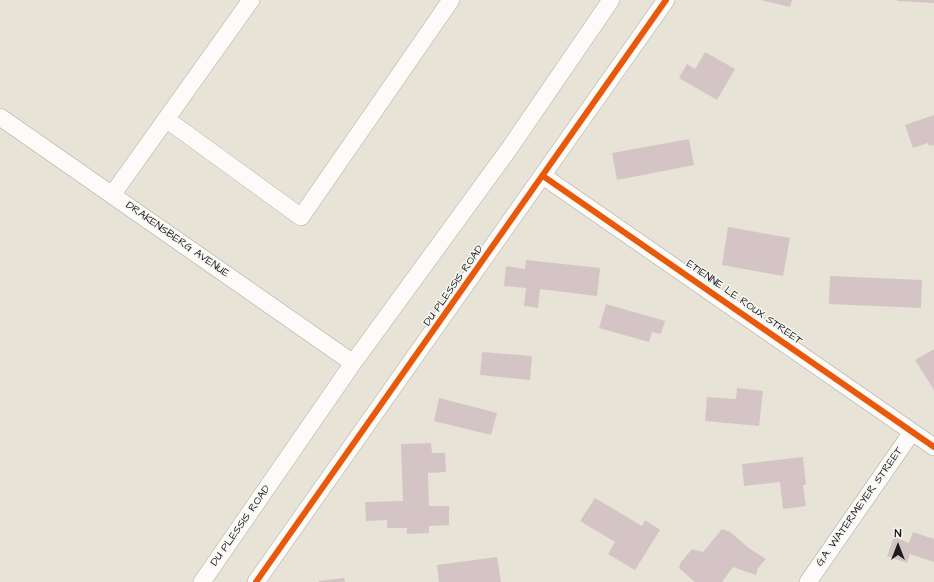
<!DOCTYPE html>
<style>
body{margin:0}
#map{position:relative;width:934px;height:582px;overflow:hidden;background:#e8e3d7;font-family:"Architects Daughter",sans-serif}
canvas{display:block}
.north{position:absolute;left:878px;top:526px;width:40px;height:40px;-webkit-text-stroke:3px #f6f6f2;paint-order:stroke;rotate:0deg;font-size:11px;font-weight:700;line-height:16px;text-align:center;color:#1c1c1c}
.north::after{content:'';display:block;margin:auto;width:14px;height:18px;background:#1c1c1c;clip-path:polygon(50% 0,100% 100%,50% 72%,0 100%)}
</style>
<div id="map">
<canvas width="934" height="582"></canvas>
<div class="north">N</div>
</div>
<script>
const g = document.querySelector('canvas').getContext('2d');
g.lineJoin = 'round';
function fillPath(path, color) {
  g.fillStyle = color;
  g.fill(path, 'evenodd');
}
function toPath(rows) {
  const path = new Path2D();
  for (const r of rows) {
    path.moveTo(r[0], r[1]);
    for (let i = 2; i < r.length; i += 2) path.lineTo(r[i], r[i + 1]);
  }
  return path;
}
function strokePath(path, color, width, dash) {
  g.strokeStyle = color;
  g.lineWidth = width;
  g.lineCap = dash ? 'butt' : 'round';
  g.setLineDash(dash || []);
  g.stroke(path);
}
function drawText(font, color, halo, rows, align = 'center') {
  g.font = font + ' "Architects Daughter",sans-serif';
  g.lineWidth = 3;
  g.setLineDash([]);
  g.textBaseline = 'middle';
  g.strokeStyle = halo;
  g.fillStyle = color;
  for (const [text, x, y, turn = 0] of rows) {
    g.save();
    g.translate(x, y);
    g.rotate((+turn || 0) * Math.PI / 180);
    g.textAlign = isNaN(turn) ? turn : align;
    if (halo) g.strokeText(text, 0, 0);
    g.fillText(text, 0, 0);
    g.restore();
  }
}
fillPath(toPath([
 [761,0,792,0,790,7],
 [897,0,934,0,934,3,897,1],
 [705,52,735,69,717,100,679,78,687,64,695,69],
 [934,115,934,145,929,146,928,143,913,148,905,125],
 [689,139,694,165,617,180,612,153],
 [728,227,790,238,783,276,722,265],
 [526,260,600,268,597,296,540,289,538,308,524,306,526,288,504,286,506,266,525,269],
 [830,276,922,280,921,308,829,304],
 [606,304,665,321,661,334,652,332,649,342,599,328],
 [934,349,934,390,915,360],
 [482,352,532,356,530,380,480,375],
 [737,388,763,391,759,426,705,421,707,397,736,399],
 [439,398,497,413,491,435,434,421],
 [431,443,432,453,445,453,446,472,428,473,429,506,449,506,449,525,429,526,429,533,407,534,407,528,387,528,387,520,366,521,365,502,403,501,401,444],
 [803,457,806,485,803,485,806,506,783,509,780,482,744,486,742,464],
 [595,498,642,526,645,520,660,530,635,570,608,554,615,542,580,521],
 [722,529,730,532,750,549,766,559,758,568,756,575,733,567,722,582,695,582,679,568,681,562,692,549,703,552],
 [913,532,934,539,934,562,910,554,907,563,887,556,894,537,909,543],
 [497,557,501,582,439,582,437,565],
 [344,578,345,582,319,582,319,581]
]), '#d5c4c5');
const minor = toPath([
 [0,117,353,363],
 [166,119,301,217,451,0],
 [543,176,934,447],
 [112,195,251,0],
 [202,582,353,363,509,149,611,0],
 [256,582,666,0],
 [808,582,912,432]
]);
strokePath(minor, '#afaca4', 18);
strokePath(minor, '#fcfbf9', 17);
strokePath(toPath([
 [543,176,934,447],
 [256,582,666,0]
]), '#e8590c', 6);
drawText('11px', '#1c1c1c', '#f6f6f2', [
 ["DRAKENSBERG AVENUE",177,240,35],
 ["DU PLESSIS ROAD",454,286,-55],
 ["ETIENNE LE ROUX STREET",744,303,35],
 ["G.A. WATERMEYER STREET",860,507,-55],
 ["DU PLESSIS ROAD",241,526,-55]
]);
</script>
